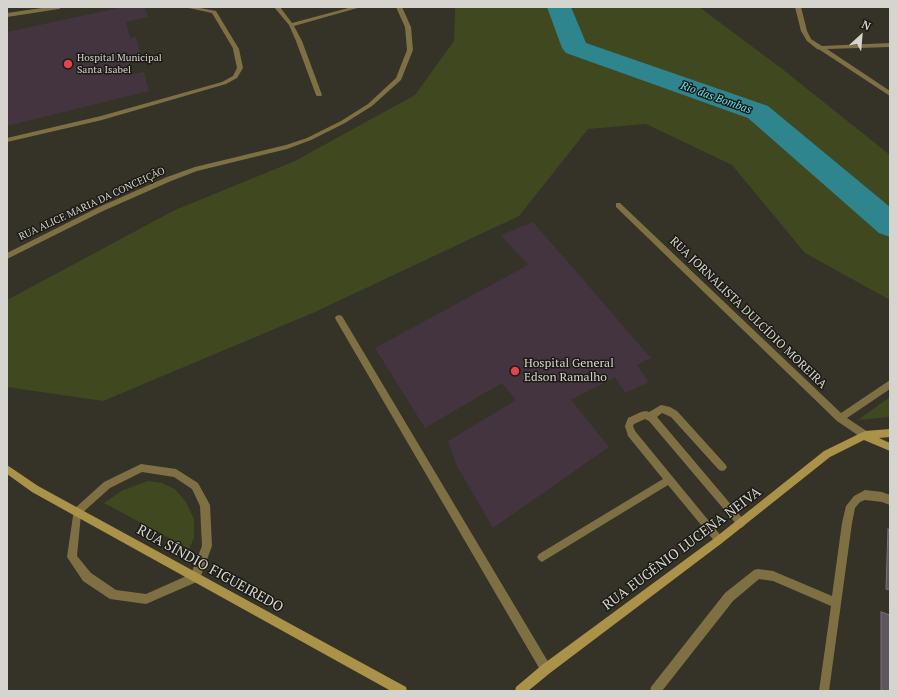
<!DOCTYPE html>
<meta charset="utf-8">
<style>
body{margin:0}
#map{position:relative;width:897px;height:698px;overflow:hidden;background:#353228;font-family:"PT Serif",serif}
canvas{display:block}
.frame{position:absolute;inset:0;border:8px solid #d6d4ce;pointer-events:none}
.north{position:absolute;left:841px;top:16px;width:40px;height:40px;-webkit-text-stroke:3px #1b1a15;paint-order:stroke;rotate:26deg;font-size:11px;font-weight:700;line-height:16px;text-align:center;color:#d6d4ce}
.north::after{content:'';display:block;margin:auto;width:14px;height:18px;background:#d6d4ce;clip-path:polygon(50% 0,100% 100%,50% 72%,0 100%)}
</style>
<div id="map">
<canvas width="897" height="698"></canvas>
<div class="frame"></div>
<div class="north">N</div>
</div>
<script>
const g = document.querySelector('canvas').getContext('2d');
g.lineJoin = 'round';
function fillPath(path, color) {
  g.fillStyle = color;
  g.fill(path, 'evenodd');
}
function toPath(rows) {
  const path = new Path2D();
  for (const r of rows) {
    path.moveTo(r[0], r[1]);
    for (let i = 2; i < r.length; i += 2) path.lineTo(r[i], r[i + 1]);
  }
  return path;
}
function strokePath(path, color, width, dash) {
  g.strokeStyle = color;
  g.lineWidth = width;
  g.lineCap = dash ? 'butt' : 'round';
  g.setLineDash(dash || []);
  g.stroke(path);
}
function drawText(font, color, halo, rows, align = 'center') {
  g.font = font + ' "PT Serif",serif';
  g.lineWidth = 3;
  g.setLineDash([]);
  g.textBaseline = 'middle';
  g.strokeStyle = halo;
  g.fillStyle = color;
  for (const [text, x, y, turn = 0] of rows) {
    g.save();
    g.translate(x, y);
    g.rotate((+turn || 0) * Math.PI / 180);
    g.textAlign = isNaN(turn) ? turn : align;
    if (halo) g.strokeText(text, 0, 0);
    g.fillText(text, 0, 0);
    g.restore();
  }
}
fillPath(toPath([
 [123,7,145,7,148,17,126,22,130,38,136,37,140,53,127,56,132,74,144,72,149,91,7,126,7,32],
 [533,222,651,358,637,365,649,382,625,393,615,377,571,400,609,447,493,528,457,466,448,441,516,400,502,383,425,428,375,348,528,265,501,235]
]), '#443440');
fillPath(toPath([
 [455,7,699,7,781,68,890,155,890,300,805,253,732,165,646,124,588,129,519,216,315,312,103,401,7,387,7,300,175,210,295,161,415,95,454,41],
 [890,397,890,417,858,420],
 [148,481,162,483,175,489,186,502,194,519,194,538,189,549,104,503,123,490]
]), '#404820');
fillPath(toPath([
 [547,7,571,7,586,43,768,106,890,207,890,237,879,233,748,118,566,53,562,48,547,7]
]), '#2e858e');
const building = toPath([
 [888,529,890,530,890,590,886,589,888,529],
 [881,612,890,615,890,691,881,690,881,612]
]);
fillPath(building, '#5d565f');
strokePath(building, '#78707a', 1);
fillPath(toPath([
 [49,7,62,7,59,9,7,17,7,13,49,7],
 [236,47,239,49,243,68,237,78,226,84,102,120,7,142,7,138,101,116,222,82,233,76,237,68,233,49,236,47],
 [661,405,670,407,677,411,725,464,727,467,725,470,722,471,719,470,671,417,662,413,657,417,744,520,746,523,744,526,741,528,738,526,649,421,645,419,634,424,633,426,635,431,722,537,724,540,722,543,719,545,716,543,668,485,545,560,542,562,539,560,537,557,539,554,663,479,628,436,625,426,628,418,641,412,646,411,649,412,661,405],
 [141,464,176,469,198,483,210,505,212,546,199,581,146,604,110,599,83,581,67,557,74,509,104,482,141,464],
 [142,472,174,477,192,489,200,506,202,546,191,574,146,594,116,590,91,573,77,556,81,514,110,488,142,472],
 [865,490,882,492,890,495,890,505,882,502,865,500,860,502,855,508,852,523,829,691,819,691,831,606,773,581,759,579,733,601,662,691,650,691,651,687,725,593,754,570,758,569,773,571,832,596,842,523,846,506,854,496,865,490]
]), '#7f7044');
fillPath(toPath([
 [184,7,195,7,216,11,239,49,238,50,234,50,212,13,184,7],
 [274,7,280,7,292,23,352,7,361,7,294,26,302,41,322,95,321,96,317,96,316,95,296,41,289,25,274,7],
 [396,7,402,7,411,27,413,50,401,80,372,106,345,123,311,140,287,149,197,171,171,181,103,211,7,259,7,253,99,207,167,177,195,167,286,145,307,138,341,121,368,104,396,78,407,50,405,27,396,7],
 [795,7,801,7,807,31,811,39,822,46,890,43,890,47,827,49,890,91,890,96,820,50,817,49,807,41,801,31,795,7],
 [616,203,620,203,841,413,890,380,890,389,847,418,868,432,869,435,868,438,865,439,862,438,837,421,616,207,616,203],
 [339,315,342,316,550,665,551,669,550,673,546,674,542,673,336,320,335,318,336,316,339,315]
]), '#7f7044');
fillPath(toPath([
 [890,429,890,437,879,438,890,443,890,451,864,440,830,457,722,543,550,673,528,691,515,691,516,687,542,665,716,537,824,451,865,431,890,429],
 [7,465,38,486,406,687,407,691,391,691,32,492,7,474,7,465]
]), '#ab9249');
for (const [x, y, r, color] of [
 [68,64,5,"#e0444e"],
 [515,371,5,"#e0444e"]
]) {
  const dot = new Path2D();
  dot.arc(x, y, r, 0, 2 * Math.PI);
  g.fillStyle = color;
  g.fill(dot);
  strokePath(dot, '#1b1a15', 1.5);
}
drawText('10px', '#d6d4ce', '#1b1a15', [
 ["Hospital Municipal",77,58],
 ["Santa Isabel",77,70]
], 'left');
drawText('10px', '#d6d4ce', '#1b1a15', [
 ["RUA ALICE MARIA DA CONCEIÇÃO",92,204,-25]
]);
drawText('italic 11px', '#63e0ef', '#1b1a15', [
 ["Rio das Bombas",716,98,20]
]);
drawText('12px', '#d6d4ce', '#1b1a15', [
 ["RUA JORNALISTA DULCÍDIO MOREIRA",748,313,44]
]);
drawText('12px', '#d6d4ce', '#1b1a15', [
 ["Hospital General",524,364],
 ["Edson Ramalho",524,378]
], 'left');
drawText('14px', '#d6d4ce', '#1b1a15', [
 ["RUA EUGÊNIO LUCENA NEIVA",682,549,-37],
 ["RUA SÍNDIO FIGUEIREDO",210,569,29]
]);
</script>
